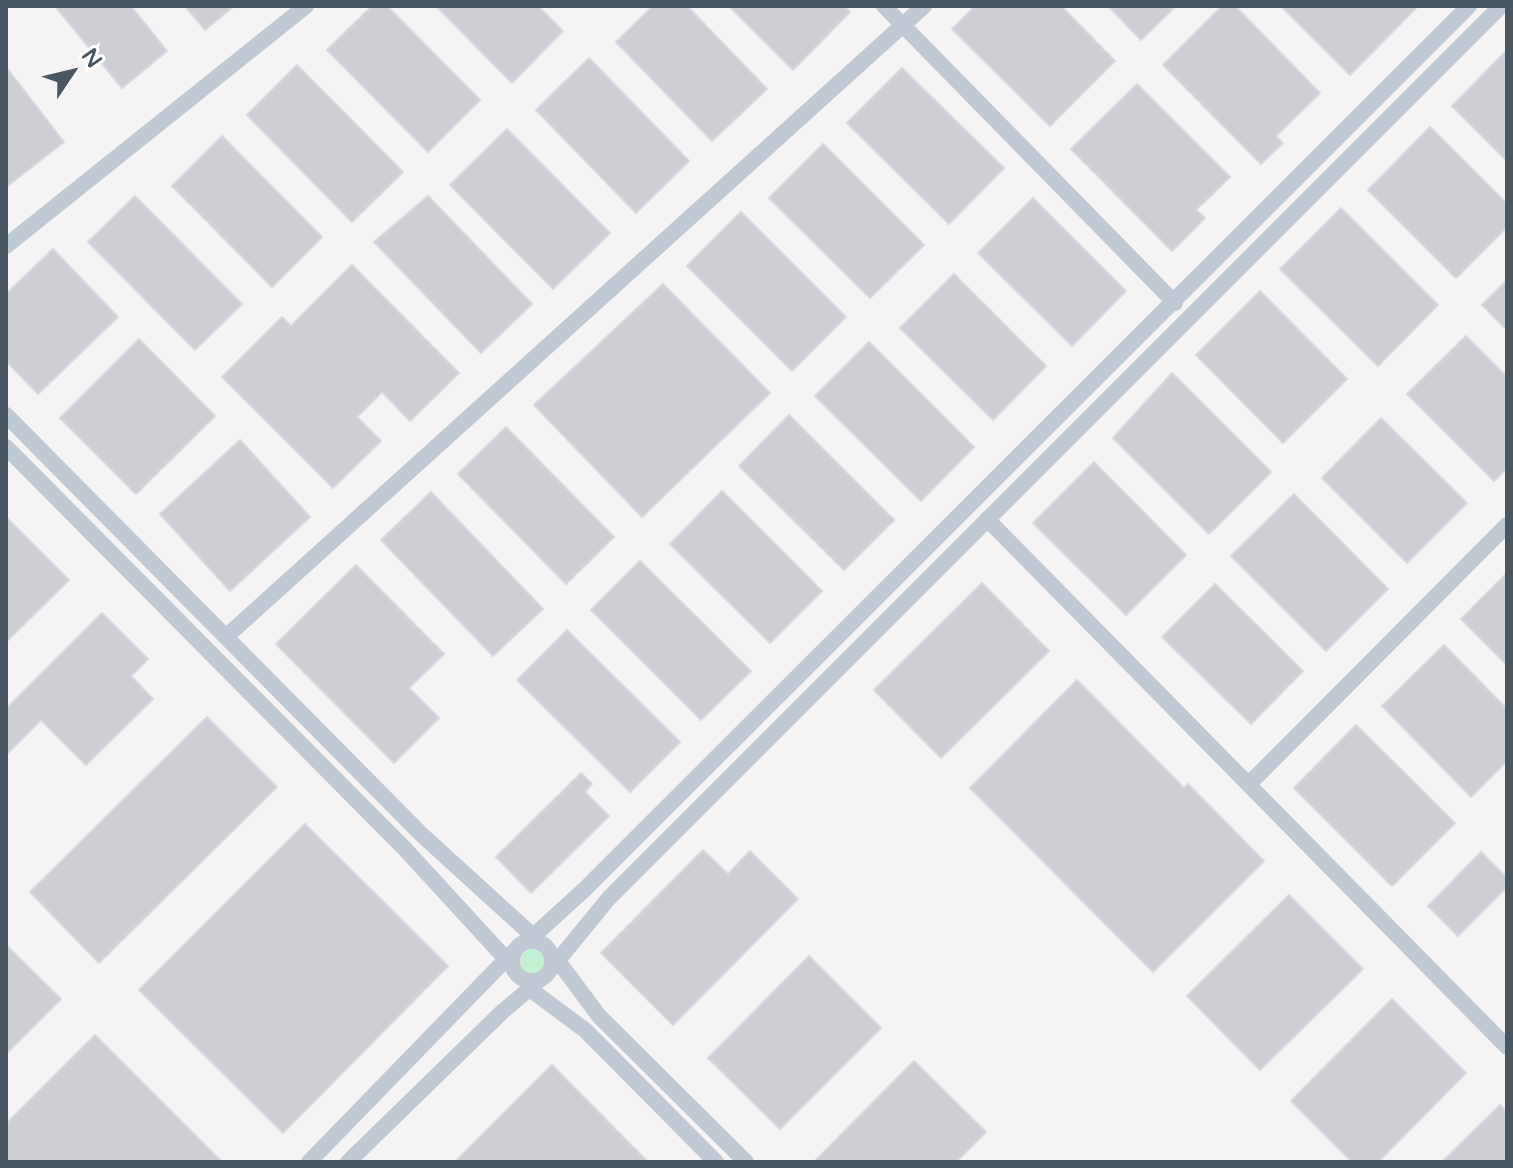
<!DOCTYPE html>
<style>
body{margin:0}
#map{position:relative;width:1513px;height:1168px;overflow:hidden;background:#f5f3f3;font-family:"Varela Round",sans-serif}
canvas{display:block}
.frame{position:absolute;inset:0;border:8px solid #4a5661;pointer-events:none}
.north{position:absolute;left:32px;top:32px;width:80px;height:80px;-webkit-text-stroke:6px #fff;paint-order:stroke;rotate:55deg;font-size:22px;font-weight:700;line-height:32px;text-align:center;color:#4a5661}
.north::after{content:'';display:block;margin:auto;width:28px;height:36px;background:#4a5661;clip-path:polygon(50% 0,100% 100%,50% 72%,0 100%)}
</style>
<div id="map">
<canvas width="1513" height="1168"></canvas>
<div class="frame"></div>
<div class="north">N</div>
</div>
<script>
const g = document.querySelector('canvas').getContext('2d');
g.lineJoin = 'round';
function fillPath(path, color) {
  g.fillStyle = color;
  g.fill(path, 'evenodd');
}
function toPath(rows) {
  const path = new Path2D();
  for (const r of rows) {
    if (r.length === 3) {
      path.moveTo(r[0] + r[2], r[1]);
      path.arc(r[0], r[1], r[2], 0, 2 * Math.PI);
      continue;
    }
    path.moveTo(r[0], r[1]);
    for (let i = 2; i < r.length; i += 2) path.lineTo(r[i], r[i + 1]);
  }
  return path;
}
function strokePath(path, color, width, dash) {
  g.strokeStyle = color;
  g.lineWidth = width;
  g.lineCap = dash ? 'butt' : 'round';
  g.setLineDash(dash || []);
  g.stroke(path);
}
fillPath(toPath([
 [532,961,12]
]), '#c3f1d5');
const building = toPath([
 [55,6,131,6,167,51,122,88,55,6],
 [185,6,234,6,205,30,185,6],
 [372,6,387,6,480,100,428,152,327,50,372,6],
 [436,6,538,6,563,31,512,83,436,6],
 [653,6,687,6,767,89,712,141,616,42,653,6],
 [729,6,844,6,850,12,793,70,729,6],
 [975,6,1061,6,1115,61,1050,126,952,29,975,6],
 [1108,6,1176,6,1141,40,1108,6],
 [1222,6,1235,6,1320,93,1276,136,1283,143,1261,164,1163,65,1222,6],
 [1281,6,1418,6,1350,75,1281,6],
 [1507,50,1507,161,1452,106,1507,50],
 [589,58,689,161,636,213,536,110,589,58],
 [297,65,403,172,352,222,247,115,297,65],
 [6,67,64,142,6,187,6,67],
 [902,68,1004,168,949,224,847,123,902,68],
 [1137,84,1230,177,1196,210,1205,218,1172,251,1071,149,1137,84],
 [1430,127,1507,204,1507,227,1456,278,1368,190,1430,127],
 [507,129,610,233,553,289,450,185,507,129],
 [222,136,322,237,272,287,172,186,222,136],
 [823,144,924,245,870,298,769,198,823,144],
 [135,196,242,304,195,350,88,242,135,196],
 [428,196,532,304,481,353,374,242,428,196],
 [1033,198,1126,291,1072,346,978,253,1033,198],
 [1341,208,1438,305,1378,366,1280,269,1341,208],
 [741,212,846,317,792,371,687,266,741,212],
 [53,249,118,317,38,394,6,361,6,294,53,249],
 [352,265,459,373,410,421,382,392,357,417,381,441,333,488,222,377,282,317,291,326,352,265],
 [954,274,1046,366,993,420,900,328,954,274],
 [1507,280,1507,330,1482,305,1507,280],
 [663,284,770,393,642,517,534,405,663,284],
 [1260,291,1347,379,1283,443,1196,355,1260,291],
 [1466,336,1507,377,1507,468,1494,481,1407,394,1466,336],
 [139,339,215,416,136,494,60,418,139,339],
 [869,342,974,447,921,501,815,396,869,342],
 [1172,373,1271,472,1209,534,1113,438,1172,373],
 [789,415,894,520,844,570,739,466,789,415],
 [1381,418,1467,503,1407,563,1322,478,1381,418],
 [506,427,614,537,566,584,458,474,506,427],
 [240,440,310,517,230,591,160,514,240,440],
 [1094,462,1186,555,1126,615,1033,523,1094,462],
 [722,491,822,591,770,643,670,544,722,491],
 [431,492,543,609,493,656,381,540,431,492],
 [1294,494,1388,589,1326,651,1231,556,1294,494],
 [6,517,69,580,6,642,6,517],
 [640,561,751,671,701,720,591,610,640,561],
 [356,565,444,654,409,688,439,718,394,763,276,644,356,565],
 [1507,573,1507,665,1461,619,1507,573],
 [982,583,1049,651,941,758,874,690,982,583],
 [1215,584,1303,671,1251,724,1162,637,1215,584],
 [102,613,148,659,131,676,153,699,86,765,41,720,6,755,6,709,102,613],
 [567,630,680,742,630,792,517,680,567,630],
 [1444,645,1507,709,1507,761,1471,797,1382,706,1444,645],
 [1077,680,1184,788,1188,784,1264,861,1153,972,970,788,1077,680],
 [207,717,277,787,99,963,30,892,207,717],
 [1356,725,1455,823,1392,886,1294,788,1356,725],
 [581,773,592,784,585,792,609,816,531,893,496,857,581,773],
 [305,824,448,966,283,1133,139,990,305,824],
 [703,850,728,874,750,851,798,899,673,1025,601,953,703,850],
 [1481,852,1507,878,1507,887,1458,936,1428,906,1481,852],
 [1289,895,1363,969,1260,1070,1187,996,1289,895],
 [6,945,61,999,6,1054,6,945],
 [809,956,881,1028,780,1129,708,1058,809,956],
 [1392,999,1466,1073,1378,1162,1352,1162,1291,1101,1392,999],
 [95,1035,222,1162,6,1162,6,1124,95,1035],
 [914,1061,986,1132,956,1162,814,1162,914,1061],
 [552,1065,648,1162,455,1162,552,1065],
 [1500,1105,1507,1113,1507,1162,1442,1162,1500,1105]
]);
fillPath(building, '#cdcfd5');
strokePath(building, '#d7d9de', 2);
strokePath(toPath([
 [884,6,1175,303],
 [6,246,306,6],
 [6,415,421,834,533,936],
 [6,447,405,849,506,959],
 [987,519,1507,1047],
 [228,635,924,6],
 [1249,784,1507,525],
 [529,940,585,889,1469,6],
 [532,961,20],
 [558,961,599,1016,746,1162],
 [550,970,609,898,1501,6],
 [531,990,585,1030,716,1162],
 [309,1162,513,952],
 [348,1162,502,1012,541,979]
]), '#c1cad2', 16);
</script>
